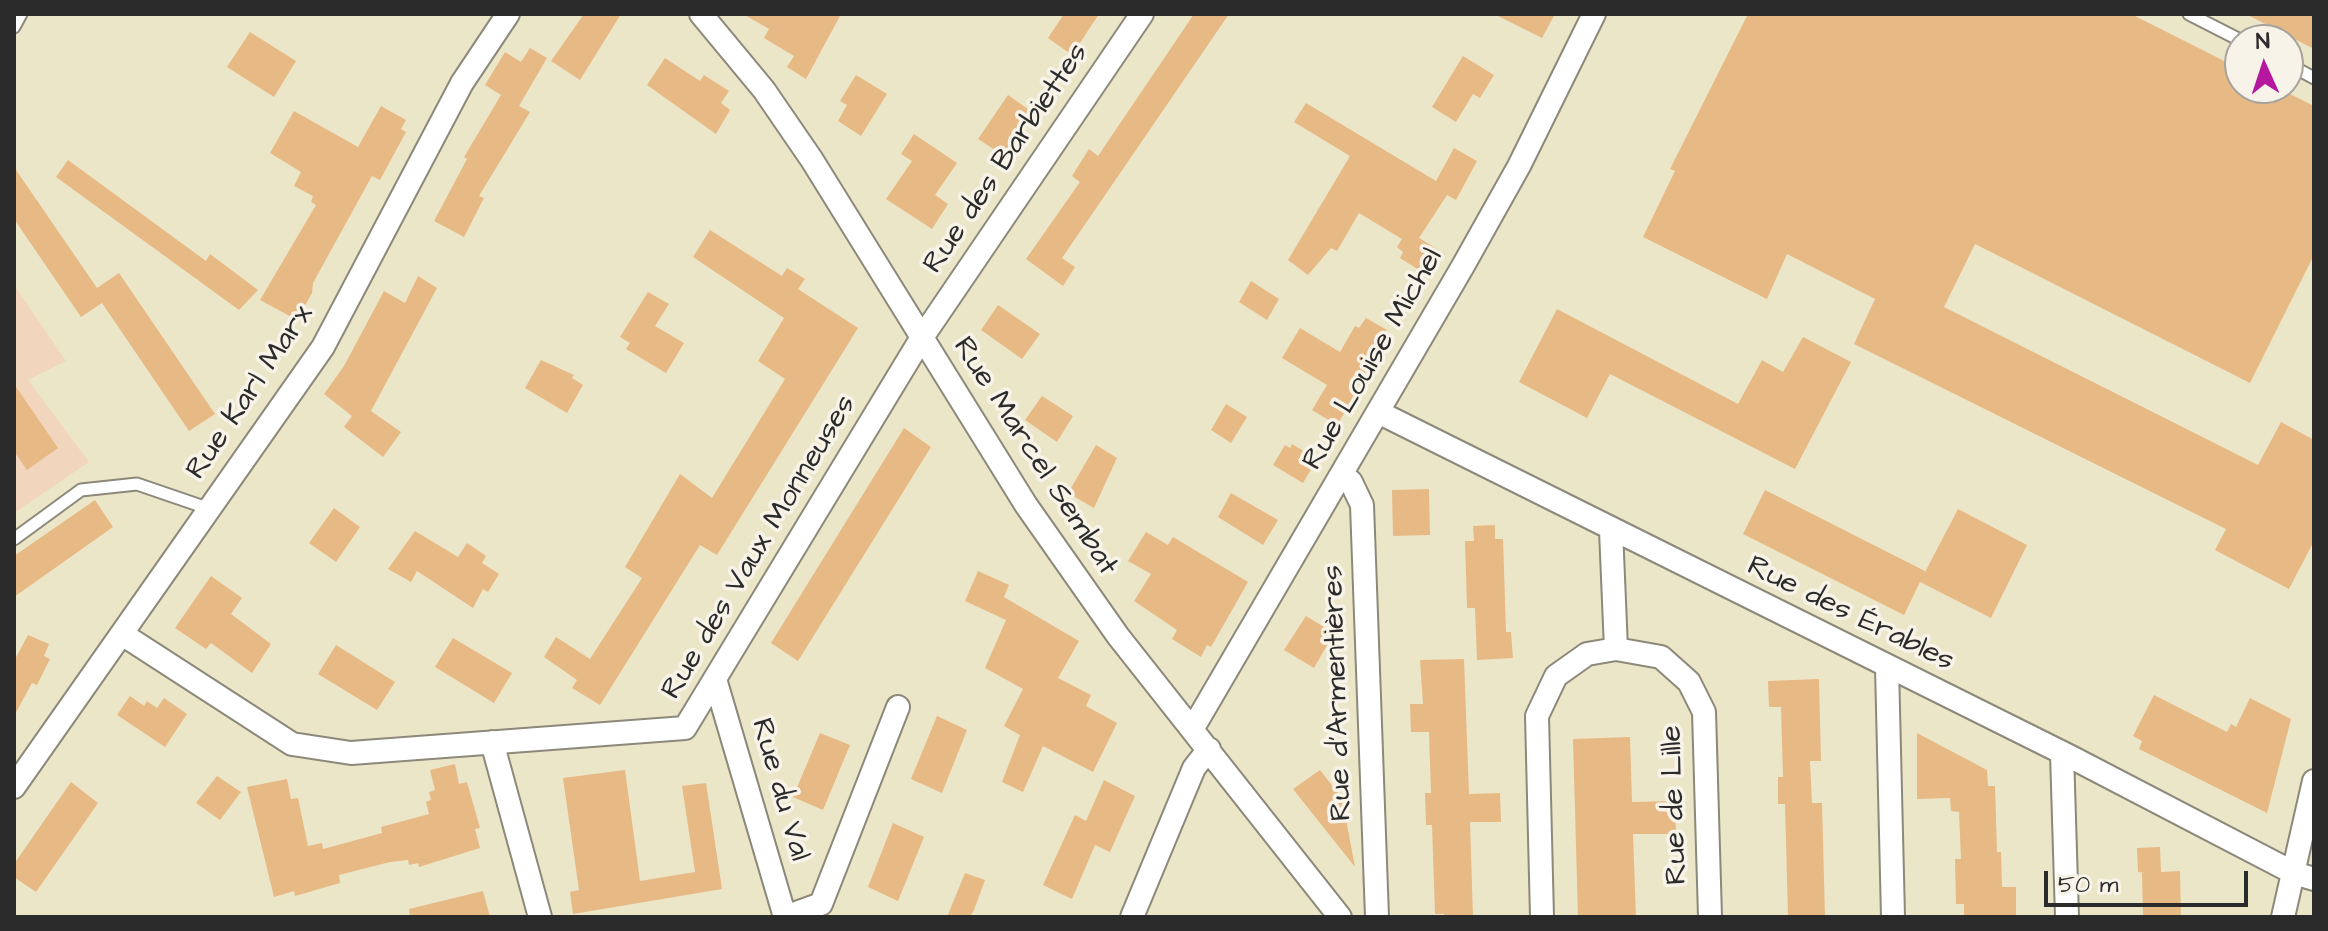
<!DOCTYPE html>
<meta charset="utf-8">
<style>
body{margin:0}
#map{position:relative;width:2328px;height:931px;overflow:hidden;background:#ece6c9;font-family:"Architects Daughter",sans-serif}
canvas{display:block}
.frame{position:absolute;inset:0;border:16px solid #2b2b2b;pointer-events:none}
.north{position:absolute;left:2224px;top:24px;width:80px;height:80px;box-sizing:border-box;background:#f7f3e8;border:2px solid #a5a39c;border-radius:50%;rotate:357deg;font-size:22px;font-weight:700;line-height:32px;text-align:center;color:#2b2b2b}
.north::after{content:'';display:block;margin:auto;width:28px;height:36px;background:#b5179e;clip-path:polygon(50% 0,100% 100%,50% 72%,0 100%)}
.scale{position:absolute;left:2044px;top:871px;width:204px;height:36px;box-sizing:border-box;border:4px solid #2b2b2b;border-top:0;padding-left:10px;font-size:24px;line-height:28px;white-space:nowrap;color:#2b2b2b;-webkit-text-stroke:6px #f7f3e8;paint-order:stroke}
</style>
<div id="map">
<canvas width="2328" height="931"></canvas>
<div class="frame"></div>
<div class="north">N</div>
<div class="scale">50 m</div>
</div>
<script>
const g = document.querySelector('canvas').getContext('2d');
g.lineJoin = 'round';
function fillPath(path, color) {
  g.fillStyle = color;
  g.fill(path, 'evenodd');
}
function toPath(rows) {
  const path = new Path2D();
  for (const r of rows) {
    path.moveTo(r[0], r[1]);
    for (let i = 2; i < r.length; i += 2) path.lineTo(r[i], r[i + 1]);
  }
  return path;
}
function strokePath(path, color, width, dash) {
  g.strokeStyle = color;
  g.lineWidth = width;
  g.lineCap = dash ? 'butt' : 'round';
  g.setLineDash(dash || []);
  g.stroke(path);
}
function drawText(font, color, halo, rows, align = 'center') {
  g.font = font + ' "Architects Daughter",sans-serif';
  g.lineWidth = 7;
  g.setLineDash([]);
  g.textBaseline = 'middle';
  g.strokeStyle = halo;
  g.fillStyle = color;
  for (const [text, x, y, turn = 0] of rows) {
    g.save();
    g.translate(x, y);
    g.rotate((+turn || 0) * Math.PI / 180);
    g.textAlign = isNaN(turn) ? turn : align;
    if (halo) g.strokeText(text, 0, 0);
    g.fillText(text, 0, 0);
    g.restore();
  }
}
fillPath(toPath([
 [14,285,66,361,28,380,89,462,14,513]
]), '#f1d5bd');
fillPath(toPath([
 [584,14,621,14,580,80,551,61],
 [743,14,841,14,806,79,787,67,794,56,764,38,769,29],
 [1064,14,1099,14,1072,55,1048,38],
 [1194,14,1229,14,1062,258,1075,267,1063,286,1026,259,1080,182,1072,176,1089,149,1098,156],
 [1494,14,1555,14,1542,38],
 [1748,14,2131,14,2240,69,2240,88,2278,88,2314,106,2314,255,2250,383,1975,244,1944,307,2258,465,2281,422,2314,440,2314,541,2289,589,2215,550,2226,529,1854,344,1875,299,1787,254,1767,299,1643,237,1675,171,1670,169],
 [2246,14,2314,14,2314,49],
 [250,32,296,61,274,97,227,67],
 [530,48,547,58,519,106,530,112,479,196,484,198,464,237,434,221,467,159,464,157,501,95,485,85,505,52,521,62],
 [1463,56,1494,75,1480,98,1473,94,1456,122,1432,107],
 [665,58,700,81,704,75,729,91,721,103,730,110,716,134,647,85],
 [856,75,887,94,861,136,838,121,847,105,840,101],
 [1008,95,1032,112,1004,156,978,139],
 [1306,103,1436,181,1454,148,1477,161,1456,200,1447,195,1419,238,1445,254,1430,277,1400,258,1403,252,1397,247,1402,239,1359,213,1337,251,1331,248,1308,275,1288,260,1350,156,1294,122],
 [381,106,406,120,401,129,406,132,380,180,372,176,313,283,312,293,297,320,260,300,316,205,311,202,313,196,294,186,301,172,270,153,294,111,358,147],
 [914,134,957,163,935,195,948,204,932,229,886,199,912,161,901,154],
 [68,160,206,261,210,254,258,290,239,310,56,177],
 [14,167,97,288,119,273,215,414,189,431,102,303,81,317,14,219],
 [710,230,782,276,787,268,805,279,798,289,858,328,717,555,700,545,600,705,572,688,577,680,544,657,556,637,590,659,642,578,625,567,680,474,712,498,785,379,758,361,784,318,693,257],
 [418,276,437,288,371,411,401,432,383,457,344,427,352,416,324,394,344,366,384,291,405,303],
 [1251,281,1279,299,1267,320,1239,302],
 [648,292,669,304,655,326,684,343,666,373,626,349,630,343,620,337],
 [998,305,1040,334,1022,359,981,330],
 [1557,309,1738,404,1762,360,1783,372,1803,337,1851,362,1795,469,1610,374,1587,418,1519,382],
 [1366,318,1387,330,1356,389,1358,390,1337,425,1312,410,1327,385,1282,358,1300,328,1340,352,1355,326,1359,328],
 [541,360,574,375,572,378,583,385,567,413,525,388],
 [14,384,58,448,27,470,14,451],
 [1042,396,1073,416,1057,442,1025,420],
 [1226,404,1247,417,1231,443,1211,430],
 [904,428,931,447,798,661,771,643],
 [1292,444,1317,459,1303,483,1273,465,1285,445,1290,448],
 [1096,445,1117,458,1094,508,1068,493],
 [1429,489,1430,535,1393,536,1392,490],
 [1765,490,1925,571,1924,574,1958,509,2027,545,1991,618,1920,582,1904,615,1743,534],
 [1231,493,1278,520,1263,545,1218,517],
 [95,500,113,527,14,597,14,556],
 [334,508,360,527,336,562,309,543],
 [1495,525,1495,539,1503,539,1506,632,1511,632,1513,658,1477,660,1475,608,1467,608,1465,541,1474,541,1473,526],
 [415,531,458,557,467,543,486,556,482,563,499,574,488,592,483,589,473,608,417,571,411,582,388,569],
 [1146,532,1168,545,1173,537,1248,582,1211,647,1207,645,1201,657,1172,639,1177,630,1134,601,1151,574,1128,561],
 [978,571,1009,585,1004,597,1079,641,1058,678,1091,695,1086,706,1117,723,1093,772,1043,746,1023,792,1002,782,1020,735,1004,726,1023,689,985,668,1006,620,965,601],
 [211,576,242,598,231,614,271,644,252,673,211,643,206,649,175,628],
 [1306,616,1334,633,1314,668,1284,650],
 [28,635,49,644,44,656,50,659,37,685,32,683,14,716,14,661],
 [453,638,512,673,494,703,435,667],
 [336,645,395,682,377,710,318,674],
 [1464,659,1469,794,1500,793,1501,822,1470,822,1473,917,1444,917,1444,914,1435,914,1432,825,1426,825,1425,793,1431,793,1429,732,1411,732,1410,704,1423,704,1420,660],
 [1819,679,1821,761,1810,761,1812,803,1822,803,1825,917,1788,917,1785,804,1778,804,1778,777,1783,777,1781,707,1769,707,1768,681],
 [2154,695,2227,732,2231,724,2236,727,2250,698,2291,719,2267,813,2139,749,2142,741,2133,736],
 [130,696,144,706,147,701,157,708,164,698,187,714,165,747,117,715],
 [937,716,967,730,942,793,911,779],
 [820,733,850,745,823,810,793,797],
 [1917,733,1987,770,1988,786,1995,786,1997,852,2001,852,2002,887,2016,887,2016,917,1964,917,1964,904,1956,904,1955,859,1961,859,1959,812,1951,811,1950,798,1917,799],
 [1630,737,1632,802,1675,801,1676,834,1633,834,1636,917,1578,917,1573,739],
 [455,764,459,784,467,782,480,828,475,829,480,848,419,867,418,863,409,865,408,860,390,862,339,875,340,883,295,896,294,891,274,897,247,787,287,779,291,799,298,798,308,846,322,843,323,849,382,833,381,827,429,814,426,802,431,800,429,792,435,790,430,770],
 [625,770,640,881,695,872,682,786,706,783,722,889,573,914,570,892,579,890,563,778],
 [1320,770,1342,798,1355,867,1293,789],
 [217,776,241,792,220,820,196,803],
 [1104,780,1135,796,1110,852,1095,845,1072,899,1043,885,1075,815,1086,821],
 [71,782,98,803,36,892,14,877,14,864],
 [893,823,924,837,898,901,868,887],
 [2160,847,2161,872,2180,871,2181,917,2143,917,2142,873,2146,873,2138,872,2137,848],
 [965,873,985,880,974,910,970,917,947,917],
 [483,891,490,917,410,917,409,909]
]), '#e7b985');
const service = toPath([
 [2189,14,2240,40],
 [14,27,21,14],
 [2288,64,2314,78],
 [14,539,81,490,137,484,210,509]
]);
const minor = toPath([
 [701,14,764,90,812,160,1026,505,1118,636,1340,917],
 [1378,412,2071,757,2294,873,2314,879],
 [1342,474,1351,482,1362,505,1377,917],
 [1611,530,1616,649],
 [122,634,292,744,351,753,685,728,921,339,1142,14],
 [1887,667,1893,917],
 [715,679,785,917],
 [1193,728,1463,266,1519,166,1594,14],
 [492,742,540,917],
 [2062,753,2067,917],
 [14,787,323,347,462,83,508,14],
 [785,917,821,904,898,707],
 [1132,917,1194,768,1209,749],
 [1542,917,1537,716,1556,676,1587,654,1616,649,1661,657,1689,682,1704,712,1710,917],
 [2283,917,2314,781]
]);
strokePath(service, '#8c887a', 15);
strokePath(minor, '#8c887a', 26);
strokePath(service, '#fff', 11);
strokePath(minor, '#fff', 22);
drawText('30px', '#2b2b2b', '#f7f3e8', [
 ["Rue des Barbiettes",1007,159,-56],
 ["Rue Louise Michel",1374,360,-60],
 ["Rue Karl Marx",251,393,-56],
 ["Rue Marcel Sembat",1034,457,57],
 ["Rue des Vaux Monneuses",760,548,-59],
 ["Rue des Érables",1850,615,26],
 ["Rue d'Armentières",1339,693,-92],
 ["Rue du Val",779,790,74],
 ["Rue de Lille",1676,805,-92]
]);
</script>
